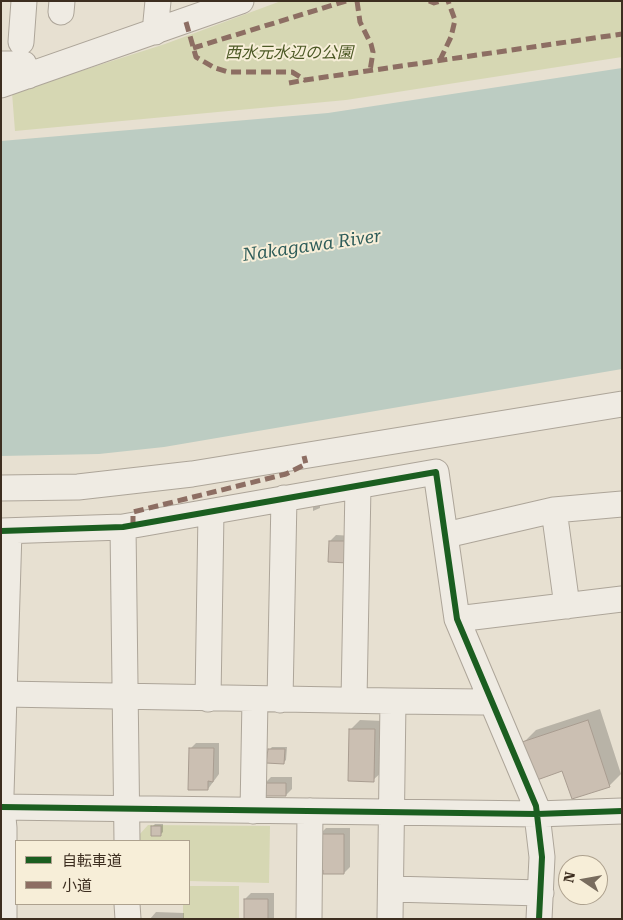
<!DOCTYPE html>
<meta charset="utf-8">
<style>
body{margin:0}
#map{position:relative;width:623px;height:920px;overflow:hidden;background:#e7e0d1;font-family:"Roboto Serif","Noto Sans JP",serif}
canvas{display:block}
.frame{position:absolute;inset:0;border:2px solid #3d2e20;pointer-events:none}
.legend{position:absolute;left:15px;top:840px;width:175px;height:65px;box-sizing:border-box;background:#f7eed8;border:1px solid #ada18e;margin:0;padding:6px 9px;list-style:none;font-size:15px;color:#3d2e20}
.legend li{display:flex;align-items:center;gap:10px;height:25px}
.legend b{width:25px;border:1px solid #ada18e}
.north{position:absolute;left:558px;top:855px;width:50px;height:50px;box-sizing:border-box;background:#f7eed8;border:1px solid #ada18e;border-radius:50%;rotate:282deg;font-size:14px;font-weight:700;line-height:20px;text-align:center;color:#3d2e20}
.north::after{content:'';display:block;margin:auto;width:18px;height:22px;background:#786c5e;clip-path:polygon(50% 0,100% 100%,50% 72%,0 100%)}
</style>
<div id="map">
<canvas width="623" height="920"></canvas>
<div class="frame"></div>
<ul class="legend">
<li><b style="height:6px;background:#1b5e20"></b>自転車道</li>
<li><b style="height:6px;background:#8d6e63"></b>小道</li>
</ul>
<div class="north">N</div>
</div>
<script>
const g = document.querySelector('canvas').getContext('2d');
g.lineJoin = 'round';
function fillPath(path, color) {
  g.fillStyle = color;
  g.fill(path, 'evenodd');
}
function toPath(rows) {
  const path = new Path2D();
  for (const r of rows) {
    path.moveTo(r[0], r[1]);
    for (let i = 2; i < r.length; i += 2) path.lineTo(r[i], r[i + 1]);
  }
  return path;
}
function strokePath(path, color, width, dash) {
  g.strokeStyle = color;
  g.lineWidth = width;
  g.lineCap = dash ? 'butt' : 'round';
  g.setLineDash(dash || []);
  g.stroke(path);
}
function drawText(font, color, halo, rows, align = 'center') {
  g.font = font + ' "Roboto Serif","Noto Sans JP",serif';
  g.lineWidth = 4;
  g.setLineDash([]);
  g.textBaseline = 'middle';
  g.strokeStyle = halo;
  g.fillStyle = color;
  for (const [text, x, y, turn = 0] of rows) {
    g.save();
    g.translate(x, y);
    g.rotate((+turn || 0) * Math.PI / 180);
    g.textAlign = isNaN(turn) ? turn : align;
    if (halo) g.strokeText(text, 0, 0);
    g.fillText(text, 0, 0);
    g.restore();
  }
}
fillPath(toPath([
 [281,1,622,1,622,57,346,100,15,131,12,93,165,44],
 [148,825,270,826,269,883,189,881,189,841,139,841,139,835],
 [189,886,239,886,239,919,183,919,183,904,189,904]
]), '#d6d7b3');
fillPath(toPath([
 [622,68,622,369,164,447,99,454,1,456,1,141,328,113]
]), '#bcccc2');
fillPath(toPath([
 [320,502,320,508,313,511,313,504],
 [336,535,354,536,353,555,330,541],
 [600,709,621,774,609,786,563,770,524,742,536,730],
 [360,720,383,721,383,771,373,780,351,729],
 [196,743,219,743,219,774,208,789,190,749],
 [272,747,287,747,286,760,284,762,269,750],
 [271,777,292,777,292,789,286,795,265,783],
 [155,824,163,824,163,832,160,835,152,827],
 [326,828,350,828,350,867,344,873,320,834],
 [251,893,274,893,274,919,245,919,245,899],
 [156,912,184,913,184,919,150,919]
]), '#0003');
const building = toPath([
 [329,541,348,541,348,563,328,562,329,541],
 [588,720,610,787,572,799,562,771,537,780,522,742,588,720],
 [349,729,375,729,374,782,348,781,349,729],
 [189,748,214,748,213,782,208,781,208,790,188,790,189,748],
 [268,749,285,749,284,764,266,763,268,749],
 [264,783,286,783,286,796,264,796,264,783],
 [151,826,161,826,161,836,151,836,151,826],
 [319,834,344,834,344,874,323,874,323,870,318,870,319,834],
 [244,899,268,899,268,919,244,919,244,899]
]);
fillPath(building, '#cbbfb2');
strokePath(building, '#a89c90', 1);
const minor = toPath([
 [61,12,62,1],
 [155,32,158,1],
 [21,42,24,1],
 [1,64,24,64,28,76],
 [1,85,241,1],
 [1,488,78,487,192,474,622,404],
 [554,510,567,606],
 [123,527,127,841],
 [1,531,123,527,436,472,457,619,536,806,542,857,539,919],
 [446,535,554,510,622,504],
 [457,619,622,599],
 [4,694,393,701,482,702,490,699],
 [208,699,211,512],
 [280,700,284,498],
 [354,700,358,486],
 [1,794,9,531],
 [1,797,4,828,4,919],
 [1,807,537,814,622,811],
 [253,811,255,699],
 [391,889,541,893],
 [127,904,128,919],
 [309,919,310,811],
 [390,919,393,701]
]);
strokePath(minor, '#ada599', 27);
strokePath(minor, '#efebe3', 25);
strokePath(toPath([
 [357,1,360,22,371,44,373,52,370,71],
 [429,1,434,3,440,1],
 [186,22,196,57,215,68,228,72,292,72,305,80,622,34],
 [193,48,346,1],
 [440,60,451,37,455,20,448,1],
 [289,83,305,80],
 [133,526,133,512,286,474,306,464,304,456]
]), '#8d6e63', 5, [10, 5]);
strokePath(toPath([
 [1,531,123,527,436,472,457,619,536,806,542,857,539,919],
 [1,807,537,814,622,811]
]), '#1b5e20', 6);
drawText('italic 16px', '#4d5a26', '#f7eed8', [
 ["西水元水辺の公園",289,53]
]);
drawText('italic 18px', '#2f5d5a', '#f7eed8', [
 ["Nakagawa River",312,246,-8]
]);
</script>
